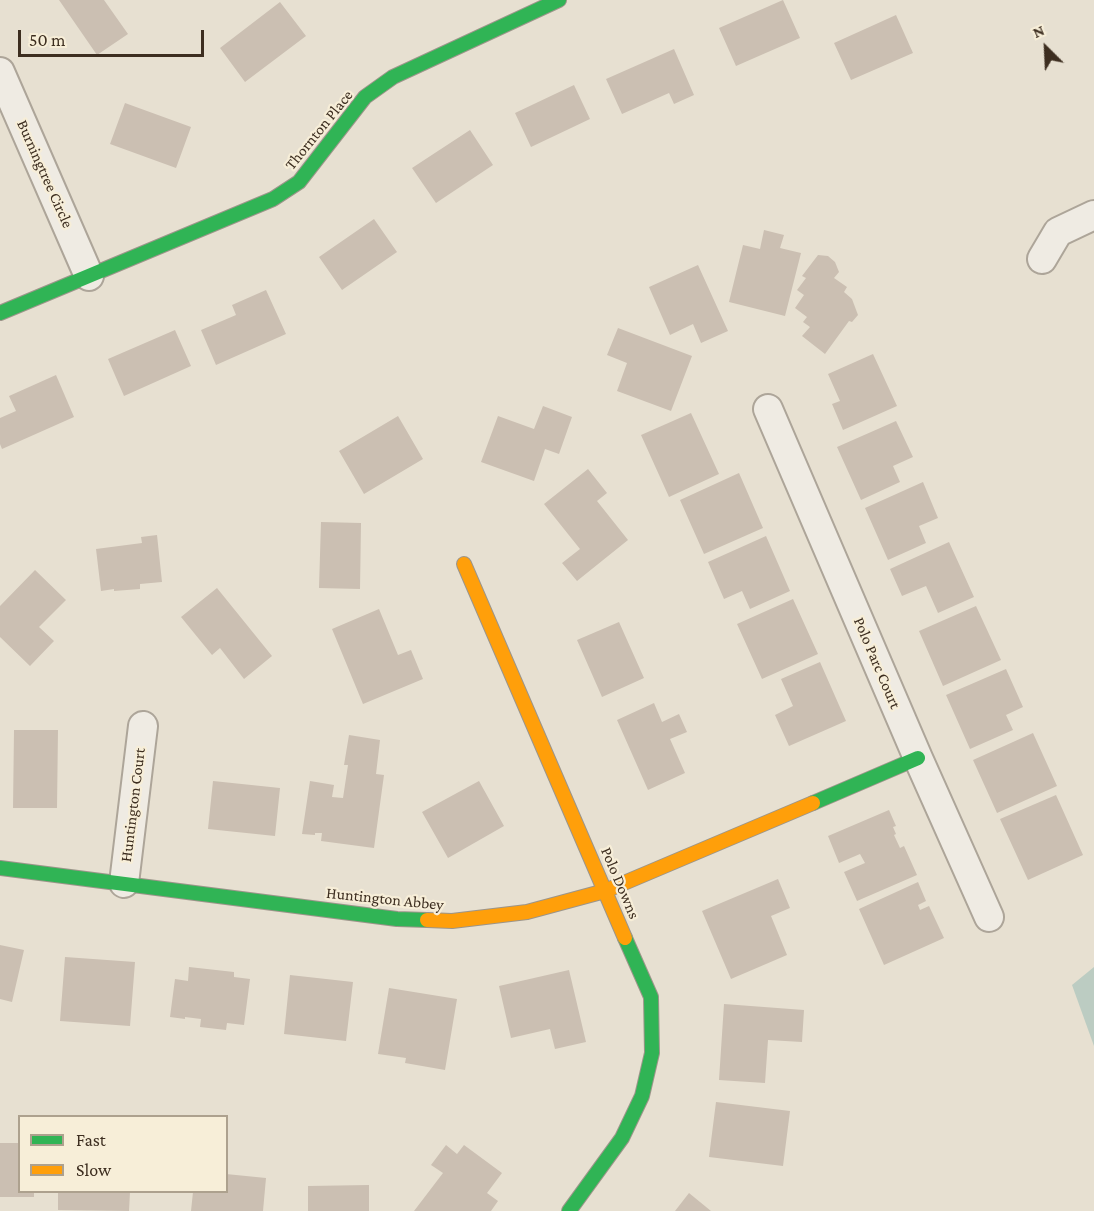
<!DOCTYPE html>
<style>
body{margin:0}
#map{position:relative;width:1094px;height:1211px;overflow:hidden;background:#e7e0d1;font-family:"Crimson Pro",serif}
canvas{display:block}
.legend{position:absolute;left:18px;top:1115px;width:210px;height:78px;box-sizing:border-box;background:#f7eed8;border:2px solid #ada18e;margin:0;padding:8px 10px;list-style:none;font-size:18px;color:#3d2e20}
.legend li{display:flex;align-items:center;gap:12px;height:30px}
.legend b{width:30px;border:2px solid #ada18e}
.north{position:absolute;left:1016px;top:18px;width:60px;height:60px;-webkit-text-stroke:4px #f7eed8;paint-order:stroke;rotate:336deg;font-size:16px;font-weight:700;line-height:24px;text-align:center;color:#3d2e20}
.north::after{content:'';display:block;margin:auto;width:21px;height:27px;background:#3d2e20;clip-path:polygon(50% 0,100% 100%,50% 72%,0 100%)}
.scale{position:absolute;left:18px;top:30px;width:186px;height:27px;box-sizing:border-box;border:3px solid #3d2e20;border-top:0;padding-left:8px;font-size:18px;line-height:21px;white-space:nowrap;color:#3d2e20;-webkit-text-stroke:4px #f7eed8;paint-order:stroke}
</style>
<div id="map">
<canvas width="1094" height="1211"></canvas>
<ul class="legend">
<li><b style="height:8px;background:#30b455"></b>Fast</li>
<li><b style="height:8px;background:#ff9f0a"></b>Slow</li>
</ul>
<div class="north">N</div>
<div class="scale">50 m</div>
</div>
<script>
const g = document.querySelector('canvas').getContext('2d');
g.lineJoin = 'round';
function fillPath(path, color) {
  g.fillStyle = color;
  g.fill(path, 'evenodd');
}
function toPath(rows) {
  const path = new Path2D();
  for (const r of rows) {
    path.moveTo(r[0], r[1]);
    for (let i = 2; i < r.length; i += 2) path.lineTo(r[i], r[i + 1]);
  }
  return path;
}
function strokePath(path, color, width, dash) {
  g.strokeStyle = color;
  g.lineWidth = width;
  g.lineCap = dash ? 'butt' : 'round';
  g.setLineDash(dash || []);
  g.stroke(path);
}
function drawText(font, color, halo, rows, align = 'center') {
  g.font = font + ' "Crimson Pro",serif';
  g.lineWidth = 4.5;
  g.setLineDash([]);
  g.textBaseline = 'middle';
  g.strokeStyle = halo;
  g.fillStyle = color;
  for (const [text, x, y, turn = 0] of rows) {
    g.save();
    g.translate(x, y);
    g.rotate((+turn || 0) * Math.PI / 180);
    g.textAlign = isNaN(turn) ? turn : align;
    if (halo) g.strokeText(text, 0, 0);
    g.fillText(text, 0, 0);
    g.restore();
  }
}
fillPath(toPath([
 [1094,967,1094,1046,1072,985]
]), '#bcccc2');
fillPath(toPath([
 [59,0,104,0,128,34,97,55],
 [783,0,800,38,736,66,719,28],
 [280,2,306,36,245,82,220,48],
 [896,15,913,53,851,80,834,43],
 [674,49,694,95,674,104,669,93,622,114,606,79],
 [574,85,590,119,531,147,515,113],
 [125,103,191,127,176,168,110,144],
 [470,130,493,165,436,203,412,168],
 [374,219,397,252,342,290,319,257],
 [764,230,784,235,780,248,801,253,785,316,729,302,743,245,760,249],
 [818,255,828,256,835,262,839,272,834,278,847,287,844,292,852,299,858,315,852,322,849,321,825,354,802,336,810,327,803,322,807,317,795,308,804,295,797,290,806,278,802,276],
 [698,265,728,331,701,343,693,324,670,335,649,287],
 [266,290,286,334,216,365,201,330,236,315,232,305],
 [618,328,692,356,671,411,617,391,627,363,607,355],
 [175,330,191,366,124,396,108,359],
 [873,354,897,406,843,430,832,404,840,401,828,374],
 [56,375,74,417,2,449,0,444,0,418,16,411,9,396],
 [543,406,572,417,559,454,545,449,534,481,481,462,498,416,534,429],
 [691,413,719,474,669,497,641,435],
 [398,416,423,459,364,494,339,451],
 [896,421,913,457,893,466,900,482,861,500,837,447],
 [588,469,607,493,597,501,628,540,577,581,562,563,580,549,544,504],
 [739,473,763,528,704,554,680,500],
 [923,482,938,518,919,526,926,543,888,560,865,508],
 [321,522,361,523,360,589,319,588],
 [157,535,162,582,140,584,140,589,114,591,114,589,101,591,96,549,142,543,141,537],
 [766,536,790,591,750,609,742,591,724,599,708,562],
 [949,542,974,597,938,613,926,586,902,596,890,569],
 [35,570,66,600,39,627,54,641,30,666,0,637,0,606],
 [217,588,272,656,244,679,220,648,212,655,181,617],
 [793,599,818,654,762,679,737,624],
 [976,606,1001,660,943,686,919,631],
 [379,609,398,655,411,650,423,679,363,704,332,629],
 [619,622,644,678,602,697,577,640],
 [820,662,846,721,789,746,775,715,793,706,781,679],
 [1006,669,1023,707,1006,715,1013,730,970,749,946,695],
 [654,703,662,722,679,714,687,732,670,739,685,773,648,790,617,720],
 [14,730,58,730,57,808,13,808],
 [1033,733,1057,786,997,813,973,760],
 [349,735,380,740,376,774,384,775,374,848,321,841,322,833,315,833,315,835,302,834,310,781,334,785,332,797,343,798,348,765,344,765],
 [213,781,280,788,275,836,208,829],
 [479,781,504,826,448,858,422,812],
 [1056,795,1083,855,1028,880,1000,819],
 [889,810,896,826,893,827,896,834,894,835,900,848,904,846,917,875,857,901,844,872,865,863,860,854,839,863,828,836],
 [778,879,790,908,771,916,787,955,731,979,702,911],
 [918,882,926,901,918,905,920,910,929,906,944,938,884,965,859,909],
 [0,945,24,950,12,1002,0,999],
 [65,957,135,962,130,1026,60,1021],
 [189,967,234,972,234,977,250,979,244,1025,227,1023,226,1030,200,1027,201,1019,185,1017,185,1019,170,1017,175,979,188,981],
 [569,970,586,1042,555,1049,550,1029,511,1038,499,986],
 [290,975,353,982,346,1041,284,1034],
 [389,988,457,999,445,1070,405,1063,406,1058,378,1054],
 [724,1004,804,1010,802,1042,768,1040,765,1083,719,1080],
 [716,1102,790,1111,783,1166,709,1157],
 [0,1143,20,1143,20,1192,34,1192,34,1197,0,1197],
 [446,1145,457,1154,464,1145,502,1173,487,1193,498,1201,491,1211,414,1211,443,1173,431,1165],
 [226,1174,266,1178,263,1211,191,1211,193,1192,226,1192],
 [369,1185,369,1211,308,1211,308,1186],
 [58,1192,130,1192,129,1211,58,1210],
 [689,1193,711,1211,675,1211]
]), '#cbbfb2');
const street = toPath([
 [0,72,89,276],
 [1042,259,1058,232,1094,215],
 [768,409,918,758,989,917],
 [124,883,143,726]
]);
const fast = toPath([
 [0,313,273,199,299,182,365,97,393,77,559,0],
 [813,803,918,758],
 [0,868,397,919,427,920],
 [569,1211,622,1138,642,1096,652,1053,651,997,625,938]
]);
const slow = toPath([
 [464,564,625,938],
 [427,920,452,921,527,912,605,891,813,803]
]);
strokePath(street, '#ada599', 32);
strokePath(fast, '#9c958a', 16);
strokePath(slow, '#9c958a', 16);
strokePath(street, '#efebe3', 28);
strokePath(fast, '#30b455', 14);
strokePath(slow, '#ff9f0a', 14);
drawText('16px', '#3d2e20', '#f7eed8', [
 ["Thornton Place",319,130,-51],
 ["Burningtree Circle",45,174,66],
 ["Polo Parc Court",877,663,67],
 ["Huntington Court",133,805,-83],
 ["Polo Downs",620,883,67],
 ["Huntington Abbey",385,899,6]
]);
</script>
